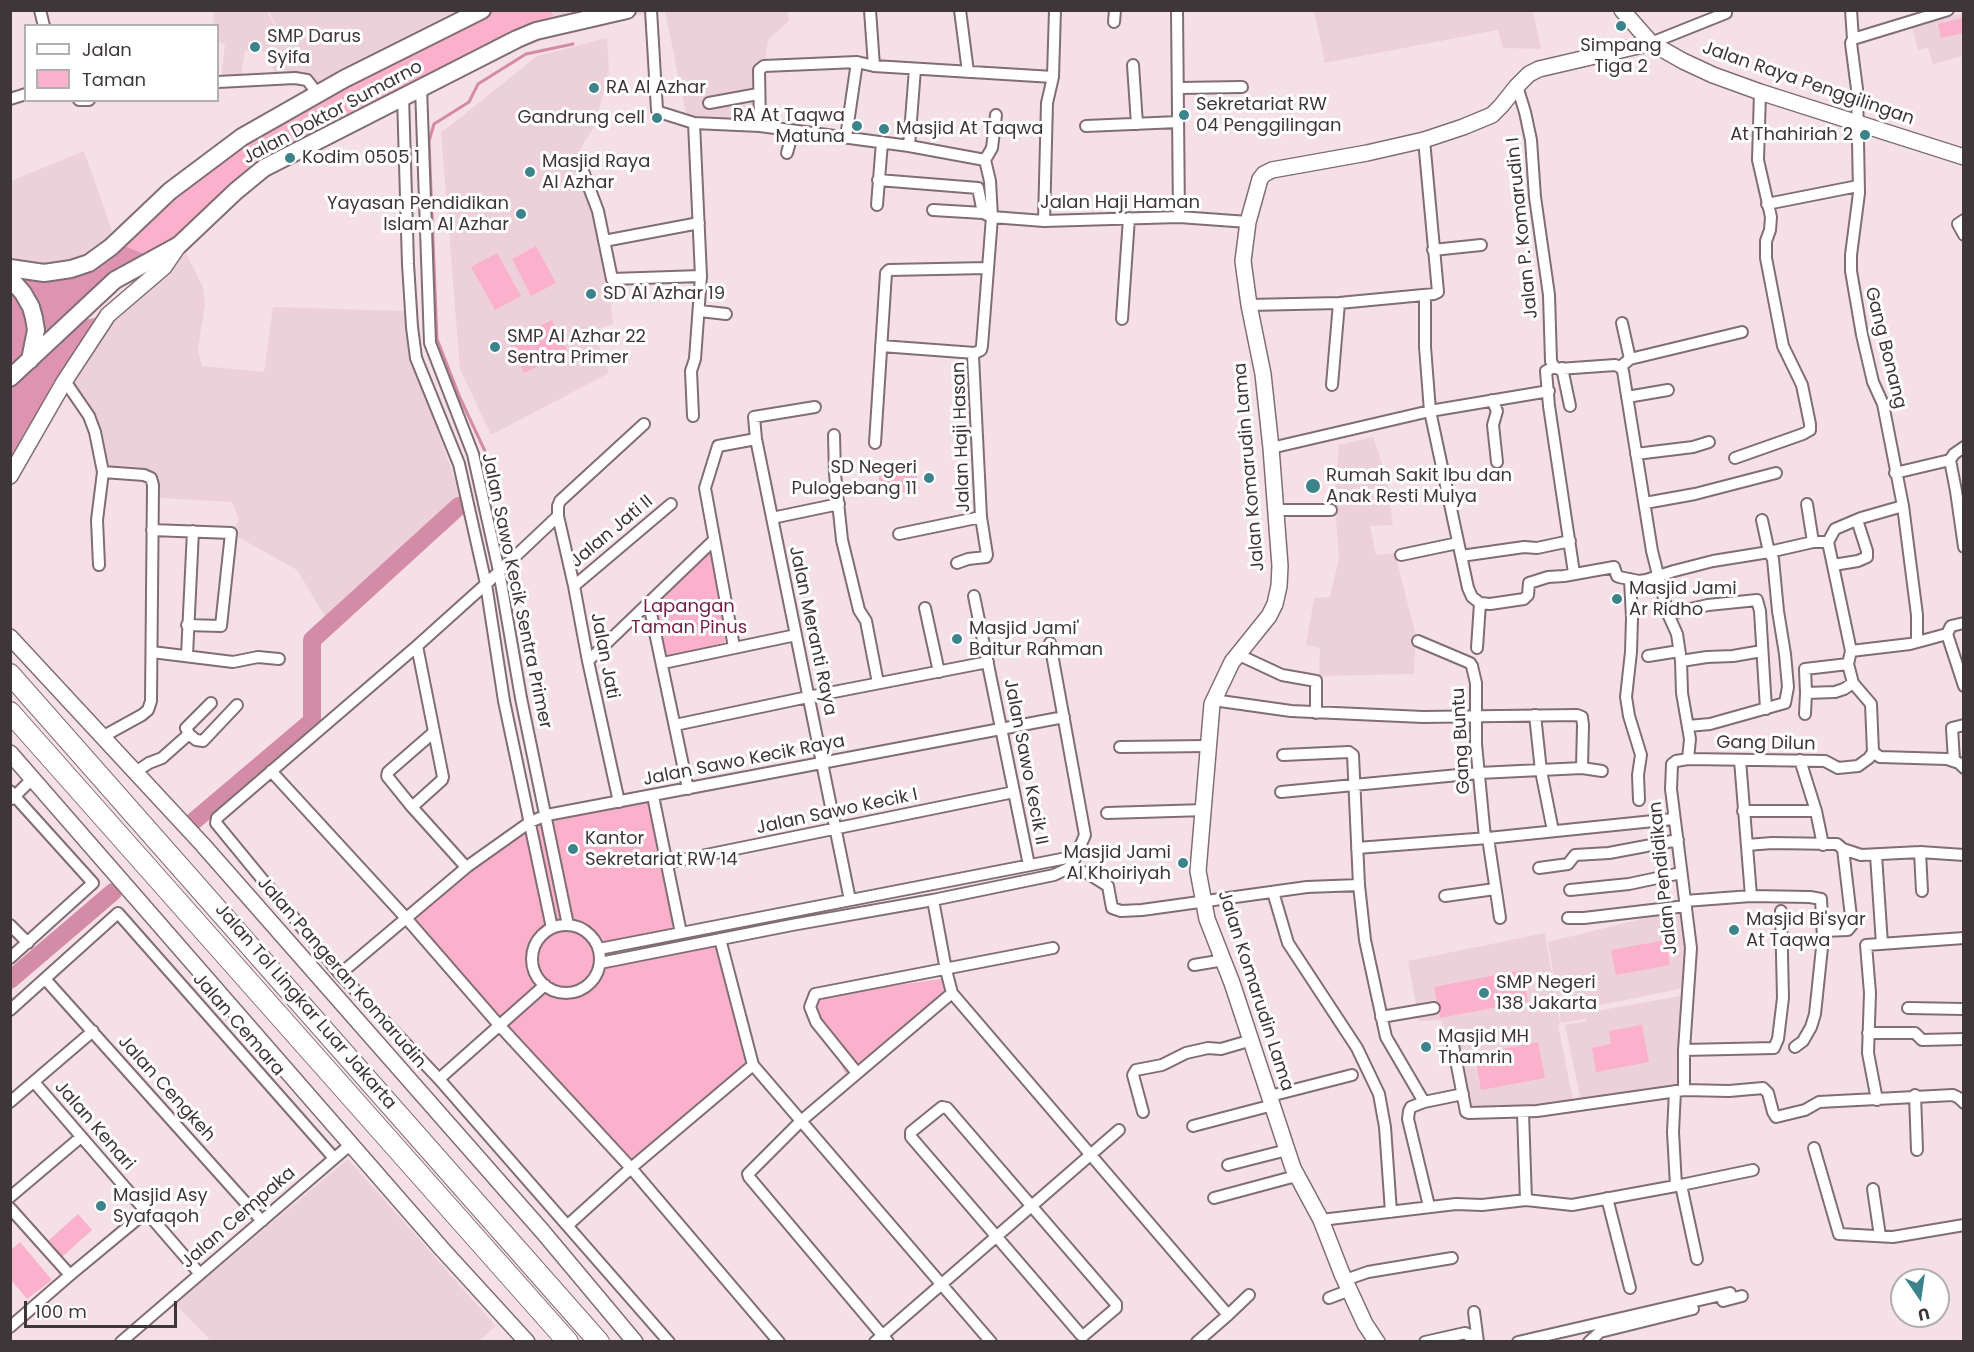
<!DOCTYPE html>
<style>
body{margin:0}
#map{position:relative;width:1974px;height:1352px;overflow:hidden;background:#f5e0e7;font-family:Poppins,sans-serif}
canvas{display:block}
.frame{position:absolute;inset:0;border:12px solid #3e3639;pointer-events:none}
.legend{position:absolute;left:24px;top:24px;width:195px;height:78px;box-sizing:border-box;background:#fff;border:2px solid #b2afb0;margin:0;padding:8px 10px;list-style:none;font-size:18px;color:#3e3639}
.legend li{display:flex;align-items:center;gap:12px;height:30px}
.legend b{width:30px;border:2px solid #b2afb0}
.north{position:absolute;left:1890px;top:1268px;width:60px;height:60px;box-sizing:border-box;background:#fff;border:2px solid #b2afb0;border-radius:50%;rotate:167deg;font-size:16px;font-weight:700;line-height:24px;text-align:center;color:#3e3639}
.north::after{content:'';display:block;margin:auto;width:21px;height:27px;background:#3c838c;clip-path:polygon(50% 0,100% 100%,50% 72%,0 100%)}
.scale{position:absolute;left:24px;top:1301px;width:153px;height:27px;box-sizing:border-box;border:3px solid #3e3639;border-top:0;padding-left:8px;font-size:18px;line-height:21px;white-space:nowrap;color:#3e3639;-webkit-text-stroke:4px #fff;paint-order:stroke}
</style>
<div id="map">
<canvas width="1974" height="1352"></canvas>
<div class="frame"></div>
<ul class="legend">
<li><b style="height:8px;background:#fff"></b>Jalan</li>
<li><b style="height:16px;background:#fbb0cb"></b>Taman</li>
</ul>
<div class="north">U</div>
<div class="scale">100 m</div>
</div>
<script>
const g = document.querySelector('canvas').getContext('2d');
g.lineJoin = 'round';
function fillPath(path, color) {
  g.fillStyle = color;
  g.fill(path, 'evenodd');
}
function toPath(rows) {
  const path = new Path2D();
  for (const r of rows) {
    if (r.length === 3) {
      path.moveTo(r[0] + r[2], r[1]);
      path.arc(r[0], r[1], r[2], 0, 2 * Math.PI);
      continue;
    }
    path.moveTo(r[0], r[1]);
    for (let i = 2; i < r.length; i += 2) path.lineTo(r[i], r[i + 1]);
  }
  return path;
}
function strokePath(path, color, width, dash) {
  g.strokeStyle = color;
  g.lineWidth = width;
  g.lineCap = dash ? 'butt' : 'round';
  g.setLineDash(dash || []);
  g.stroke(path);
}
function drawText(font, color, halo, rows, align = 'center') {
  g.font = font + ' Poppins,sans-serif';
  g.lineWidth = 6;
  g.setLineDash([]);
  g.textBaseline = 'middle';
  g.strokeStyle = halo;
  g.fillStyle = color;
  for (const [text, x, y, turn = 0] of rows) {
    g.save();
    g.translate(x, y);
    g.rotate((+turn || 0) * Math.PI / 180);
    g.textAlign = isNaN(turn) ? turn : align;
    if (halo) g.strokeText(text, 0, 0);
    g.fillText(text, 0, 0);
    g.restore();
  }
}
fillPath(toPath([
 [214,11,267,11,296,69,269,11,657,11,546,36,403,96,331,133,302,80,274,75,269,52,245,51,240,81,221,79,225,44,218,42,218,26,213,26],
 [665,11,787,11,789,21,768,40,755,126,687,119],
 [1314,11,1533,11,1541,49,1503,48,1498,30,1325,63],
 [1963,13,1963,56,1933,64,1928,48,1918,50,1912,28],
 [607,38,609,72,594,127,580,149,608,279,613,324,593,330,609,373,491,435,460,369,441,133,537,56],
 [84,151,116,242,89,263,11,268,11,181],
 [181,243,203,287,205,304,198,349,202,366,264,372,273,307,406,311,411,356,461,497,326,618,297,570,231,533,239,520,232,502,158,498,153,481,103,472,95,432,65,381,108,315],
 [1373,437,1386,475,1393,525,1370,526,1376,555,1395,553,1416,636,1414,674,1319,676,1320,648,1306,645,1314,598,1330,597,1339,558,1334,494,1339,445],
 [1686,908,1689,987,1586,1008,1585,1013,1686,995,1681,1085,1581,1101,1565,1025,1586,1021,1585,1016,1584,1019,1561,1023,1548,942],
 [1545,933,1560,1024,1558,1025,1574,1105,1469,1112,1463,1090,1455,1037,1539,1020,1445,1038,1441,1020,1419,1021,1408,961],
 [348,1159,496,1326,479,1341,211,1341,175,1304]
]), '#edd1da');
fillPath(toPath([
 [482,11,552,11,553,16,540,20,505,34,308,137,153,258,116,242,224,150],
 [1963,18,1963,33,1941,38,1938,24],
 [536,246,556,283,531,296,512,259],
 [497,253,521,296,495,310,471,267],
 [552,320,568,352,524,373,508,341],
 [913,461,920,489,883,497,877,469],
 [713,541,726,642,666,659,650,606],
 [653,796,684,945,720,939,753,1065,631,1168,406,918,530,822],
 [1666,940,1670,965,1616,975,1611,950],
 [1522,970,1528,1001,1440,1018,1434,987],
 [941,979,953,984,948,995,847,1076,817,1020,814,997],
 [1642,1025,1649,1062,1596,1072,1592,1048,1611,1044,1609,1031],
 [1538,1042,1545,1078,1481,1090,1475,1054],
 [78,1214,92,1230,62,1257,48,1241],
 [20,1242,52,1280,27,1299,11,1280,11,1250]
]), '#fbb0cb');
fillPath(toPath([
 [116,242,153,258,71,323,108,315,11,476,11,268,57,272]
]), '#de94b0');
strokePath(toPath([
 [492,466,460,398,437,339,429,141,434,124,469,102,478,84,526,54,573,44]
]), '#d48ba6', 3);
strokePath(toPath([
 [188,826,312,721,312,640,459,506],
 [10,980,113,892]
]), '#d48ba6', 18);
const street = toPath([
 [40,10,44,26],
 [651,10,657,110,659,112,694,123,760,126,909,146,985,160,990,181,992,217,982,346,981,350,975,353,973,356,981,517,987,555,986,557,968,559,957,563],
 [870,10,874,66],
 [960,10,968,72],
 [1177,10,1179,217],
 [1851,10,1853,39],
 [1114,22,1115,10],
 [1651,43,1726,13,1726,10],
 [1133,65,1137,124],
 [218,82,295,78,307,80,318,94],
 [1517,86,1525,112,1531,140,1535,197,1549,295,1551,361,1554,367],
 [421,87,430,343,473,454,499,571,521,698,568,925],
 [1179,88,1242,87],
 [403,96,408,264,412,327,416,358,459,464,486,584,504,701,552,928],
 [10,99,26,94],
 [79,100,89,100],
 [709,103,758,94],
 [760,126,759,70,764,66,857,62,874,66,1053,77],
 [1086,126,1178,122],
 [846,137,857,62],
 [909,146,915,69],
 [787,153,793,131],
 [985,160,992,148,996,115],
 [581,166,598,211,612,279,701,276],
 [878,180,978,188,983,213],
 [1767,204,1858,186],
 [877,205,882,142],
 [933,210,983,213,992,217,1044,221,1179,217,1248,222],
 [1964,220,1958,224,1964,235],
 [1044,221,1047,103,1053,77,1055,10],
 [604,241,699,223],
 [1433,250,1481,245],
 [1425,295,1425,347,1430,411,1468,588,1472,597,1480,603,1490,604,1524,599,1528,595,1529,583,1548,577,1564,576,1614,567,1617,576,1619,577,1639,581,1646,580,1674,571,1713,561,1769,552,1813,542,1828,542],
 [1249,305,1339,303,1434,294,1438,292,1424,140],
 [700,311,726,314],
 [1122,319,1129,218],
 [1622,323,1630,359],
 [881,346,975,353],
 [1620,367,1630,359,1742,332],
 [1562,368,1570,406],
 [65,381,89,416,95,432,103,472,144,475,151,478,153,485,151,701,148,710,142,715,102,737],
 [1332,385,1339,303],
 [1627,397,1668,390],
 [1492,400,1497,411,1493,425,1497,462],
 [815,407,754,417,756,439,850,900],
 [693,416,691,371,695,359,701,276,694,123],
 [834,435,835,474,842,540,859,610,866,621,878,683],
 [875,443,886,273,889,270,987,268],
 [1271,448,1430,411,1549,391],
 [1636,454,1693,447,1709,442],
 [1735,458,1803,434,1810,430,1810,424,1802,385,1783,346,1766,258,1766,241,1770,230,1771,217,1758,160,1760,92],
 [1950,460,1956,491,1964,547],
 [1895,473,1950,460,1954,454,1964,447],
 [1645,503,1695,494,1776,473],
 [1807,504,1813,542],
 [1276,510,1331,510],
 [558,516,486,584,417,646,217,818,216,823,340,974,439,1079,669,1342],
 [772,518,839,504],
 [152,530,231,533,221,626,187,625],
 [899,534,981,517],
 [1828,542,1851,651,1848,664,1853,683,1871,704,1873,752],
 [1828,542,1835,529,1861,518,1903,506],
 [1401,555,1458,543],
 [1461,556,1524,547,1537,548,1570,541],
 [99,565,97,520,103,472],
 [1833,565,1858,561,1867,557,1867,551,1857,520],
 [1574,573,1549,406,1546,371,1554,367,1559,369,1615,365,1620,367,1623,371,1652,551,1668,614,1677,634,1681,661,1682,693,1690,739,1688,759,1676,761,1672,764,1671,789,1691,948,1684,1050,1684,1090],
 [1630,579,1632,618,1631,652,1626,697,1629,716,1641,755,1638,775,1639,800],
 [574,586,671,504],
 [974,596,1029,865],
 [649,604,688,789],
 [925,608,939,672],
 [1668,614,1708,605,1757,600,1760,611,1766,709],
 [1947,634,1964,686],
 [1418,641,1470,663,1472,666,1476,683,1476,744,1485,838],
 [1917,642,1917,615,1903,506,1883,404,1873,382,1862,335,1851,271,1851,255,1859,193,1857,89,1851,43,1853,39,1948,10],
 [734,647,705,488,718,446,756,439],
 [1477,648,1480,603],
 [1851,651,1910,644,1947,634,1951,626,1964,623],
 [152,652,233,662,258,657,279,659],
 [187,655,193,531],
 [1239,655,1282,675,1316,681,1316,713],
 [1648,656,1679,651],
 [588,661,714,540],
 [1681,661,1707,657,1733,656,1762,651],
 [663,663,796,635],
 [1806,693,1805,669,1848,664],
 [1213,700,1291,711,1423,717,1577,715,1582,717,1583,725,1582,768],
 [1805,714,1806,693,1835,692,1844,689,1853,683],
 [1535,715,1541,771,1553,831],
 [675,725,808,697,988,662],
 [1688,726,1710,724,1785,703,1788,687,1785,654,1778,611,1773,559,1769,552,1762,520],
 [434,732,388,772,387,776,412,807,466,867],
 [189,734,196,740,203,741,237,705],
 [1120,747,1209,746],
 [1873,752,1880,757,1947,759,1959,763,1964,768],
 [1283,755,1349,752,1353,755,1359,885,1365,940,1386,1037,1424,1102,1411,1107,1409,1111,1408,1119,1429,1206],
 [1688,759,1825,761,1838,768,1858,766,1869,758,1873,752],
 [1740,760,1751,896],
 [1800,760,1816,811,1823,845],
 [1954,761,1952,728,1964,725],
 [271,771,406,918,499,1025,631,1168,779,1342],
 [134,773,149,763,162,758,189,734,186,728,211,703],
 [10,791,93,883,10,958],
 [1281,792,1479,773,1582,768,1602,771],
 [653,796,681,933],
 [12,799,33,778],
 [619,802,588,661,574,586,558,516,558,506,560,501,644,424],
 [412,807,442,780,443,777,417,646],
 [1743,811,1816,811],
 [1107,813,1205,810],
 [1488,838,1500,918],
 [1747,845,1772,843,1837,844,1843,849,1861,855,1920,852,1964,855],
 [1357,848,1488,838,1673,819],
 [1920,852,1922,891],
 [1876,855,1882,944],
 [667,863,1014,792],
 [1539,868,1568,864,1575,855,1609,853,1678,840],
 [1080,871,1089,874,1108,886,1112,908,1121,911,1142,910,1307,887,1359,885],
 [1570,890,1629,884,1681,873],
 [1273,892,1288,943,1357,1048,1379,1094,1385,1127,1391,1212],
 [1445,896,1495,889],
 [1685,901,1751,896,1810,897,1821,899,1823,938,1815,1014,1811,1027,1803,1041,1795,1047],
 [1568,918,1584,918,1686,906],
 [10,925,28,943],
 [566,959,34],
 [1823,931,1848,930,1852,925,1843,849],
 [599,949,1077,856],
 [600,963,792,925,933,900,1054,875,1071,867,1085,835,1050,643],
 [1194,965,1224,960],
 [340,974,468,866,530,822,547,815,1064,717],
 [46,980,262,1221],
 [952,993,1228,1315,1197,1342],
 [1908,1008,1964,1009],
 [10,1010,118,913,334,1158],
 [1381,1017,1434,1008],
 [1868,1033,1915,1033,1922,1040,1964,1039],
 [1453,1045,1466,1112,1469,1113,1537,1111,1684,1090,1729,1091,1763,1088,1768,1093,1773,1112,1776,1117,1805,1110,1819,1102,1953,1095,1959,1098,1964,1103],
 [1684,1050,1774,1048,1778,1039,1783,998,1781,911],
 [753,1065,991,1342],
 [857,1073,816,1022,810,1007,815,994,1053,948],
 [439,1079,545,985],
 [34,1082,200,1274],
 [1675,1091,1673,1132,1676,1186],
 [1915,1095,1917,1150],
 [1270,1096,1352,1075],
 [1877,1100,1868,1053,1870,993,1866,945,1964,938],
 [10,1102,93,1031],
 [1424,1102,1463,1094],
 [942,1107,947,1108,1116,1304,1116,1308,1083,1336,1081,1335,911,1137,911,1132,942,1107],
 [1143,1112,1133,1075,1136,1070,1162,1065,1186,1053,1208,1048,1221,1049,1252,1040],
 [1523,1113,1526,1200],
 [1193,1126,1273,1105],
 [1814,1148,1839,1234,1893,1237,1964,1225],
 [1228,1165,1287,1150],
 [1681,1185,1697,1259],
 [1873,1189,1880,1236],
 [10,1197,81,1137],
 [1214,1198,1296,1176],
 [1607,1198,1630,1288],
 [10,1208,70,1275],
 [1321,1220,1456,1204,1482,1205,1526,1200,1572,1205,1681,1185,1753,1170],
 [568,1225,631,1168,753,1065,720,939],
 [1345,1280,1368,1272,1452,1258],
 [1329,1298,1350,1290],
 [1723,1301,1742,1296],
 [1474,1312,1478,1342],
 [1228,1315,1249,1295],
 [10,1327,70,1275,146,1212],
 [121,1342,351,1144],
 [875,1342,1119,1130],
 [888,1342,749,1177,748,1174,801,1121,952,993,946,970,933,900],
 [1425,1342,1465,1333,1468,1334,1473,1342],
 [1518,1342,1730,1293],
 [1589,1342,1600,1332,1693,1309]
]);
const secondary = toPath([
 [1622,10,1651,43,1683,61,1713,75,1760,92,1964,157],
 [10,476,64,382,108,315,164,267,179,245],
 [10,637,203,845,543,1232,635,1342],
 [10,753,442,1249,527,1342],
 [1377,1342,1365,1324,1342,1274,1321,1220,1293,1168,1232,983,1207,919,1198,871,1212,704,1232,662,1269,616,1275,604,1279,586,1280,566,1271,448,1263,374,1249,305,1243,261,1248,222,1260,179,1264,174,1272,170,1367,153,1424,140,1463,127,1492,115,1501,106,1517,86,1529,74,1539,69,1651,43]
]);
const primary = toPath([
 [10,268,44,273,71,269,89,263,111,247,170,191,242,137,344,79,482,10],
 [10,278,23,293,31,307,34,318,36,330,30,360],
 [10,378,115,280,179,245,236,191,264,168,517,39,536,31,627,10]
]);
const highway = toPath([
 [10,674,599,1342],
 [10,712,568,1342]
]);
strokePath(street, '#806e74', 14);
strokePath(secondary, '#806e74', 18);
strokePath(primary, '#806e74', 20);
strokePath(highway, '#806e74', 22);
strokePath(street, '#fff', 10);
strokePath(secondary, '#fff', 15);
strokePath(primary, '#fff', 16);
strokePath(highway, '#fff', 20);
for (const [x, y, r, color] of [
 [1621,26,6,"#3c838c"],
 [255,47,6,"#3c838c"],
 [594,88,6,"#3c838c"],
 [1184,115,6,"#3c838c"],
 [657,118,6,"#3c838c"],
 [857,126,6,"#3c838c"],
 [884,129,6,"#3c838c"],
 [1865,135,6,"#3c838c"],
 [290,158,6,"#3c838c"],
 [530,172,6,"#3c838c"],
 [521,214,6,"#3c838c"],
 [591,294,6,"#3c838c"],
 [495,347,6,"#3c838c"],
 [929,478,6,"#3c838c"],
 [1313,486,8,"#3c838c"],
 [1617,599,6,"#3c838c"],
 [957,639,6,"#3c838c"],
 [573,849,6,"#3c838c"],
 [1183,863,6,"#3c838c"],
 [1734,930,6,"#3c838c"],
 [1484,993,6,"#3c838c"],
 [1426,1047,6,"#3c838c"],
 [101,1206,6,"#3c838c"]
]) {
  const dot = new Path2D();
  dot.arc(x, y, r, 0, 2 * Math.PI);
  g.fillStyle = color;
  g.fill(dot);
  strokePath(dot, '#fff', 2);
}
drawText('18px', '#3e3639', '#fff', [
 ["SMP Darus",267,37],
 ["Syifa",267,58],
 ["Simpang",1621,46,"center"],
 ["Tiga 2",1621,67,"center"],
 ["RA Al Azhar",606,88],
 ["Sekretariat RW",1196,105],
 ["04 Penggilingan",1196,126],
 ["RA At Taqwa",845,116,"right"],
 ["Matuna",845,137,"right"],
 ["Gandrung cell",645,118,"right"],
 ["Masjid At Taqwa",896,129],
 ["At Thahiriah 2",1853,135,"right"],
 ["Kodim 0505 1",302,158],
 ["Masjid Raya",542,162],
 ["Al Azhar",542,183],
 ["Yayasan Pendidikan",509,204,"right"],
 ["Islam Al Azhar",509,225,"right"],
 ["SD Al Azhar 19",603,294],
 ["SMP Al Azhar 22",507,337],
 ["Sentra Primer",507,358],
 ["SD Negeri",917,468,"right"],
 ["Pulogebang 11",917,489,"right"],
 ["Rumah Sakit Ibu dan",1326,476],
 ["Anak Resti Mulya",1326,497],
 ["Masjid Jami",1629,589],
 ["Ar Ridho",1629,610],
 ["Masjid Jami'",969,629],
 ["Baitur Rahman",969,650],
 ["Kantor",585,839],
 ["Sekretariat RW 14",585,860],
 ["Masjid Jami",1171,853,"right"],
 ["Al Khoiriyah",1171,874,"right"],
 ["Masjid Bi'syar",1746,920],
 ["At Taqwa",1746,941],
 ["SMP Negeri",1496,983],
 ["138 Jakarta",1496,1004],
 ["Masjid MH",1438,1037],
 ["Thamrin",1438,1058],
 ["Masjid Asy",113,1196],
 ["Syafaqoh",113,1217]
], 'left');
drawText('18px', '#3e3639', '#fff', [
 ["Jalan Raya Penggilingan",1808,84,19],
 ["Jalan Doktor Sumarno",333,113,-28],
 ["Jalan Haji Haman",1120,203],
 ["Jalan P. Komarudin I",1523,228,-96],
 ["Gang Bonang",1885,348,76],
 ["Jalan Haji Hasan",962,437,-92],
 ["Jalan Komarudin Lama",1250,467,-95],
 ["Jalan Jati II",612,532,-40],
 ["Jalan Sawo Kecik Sentra Primer",516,591,78],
 ["Jalan Meranti Raya",812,631,78],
 ["Jalan Jati",604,656,79],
 ["Gang Buntu",1462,741,-93],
 ["Gang Dilun",1766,744,1],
 ["Jalan Sawo Kecik Raya",744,761,-11],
 ["Jalan Sawo Kecik II",1025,762,79],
 ["Jalan Sawo Kecik I",837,812,-12],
 ["Jalan Pendidikan",1664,878,-96],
 ["Jalan Pangeran Komarudin",341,973,49],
 ["Jalan Komarudin Lama",1255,991,72],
 ["Jalan Tol Lingkar Luar Jakarta",305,1007,49],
 ["Jalan Cemara",238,1025,49],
 ["Jalan Cengkeh",166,1089,48],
 ["Jalan Kenari",94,1126,49],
 ["Jalan Cempaka",239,1218,-41]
]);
drawText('18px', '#721d45', '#fff', [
 ["Lapangan",689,607],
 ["Taman Pinus",689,628]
]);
</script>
